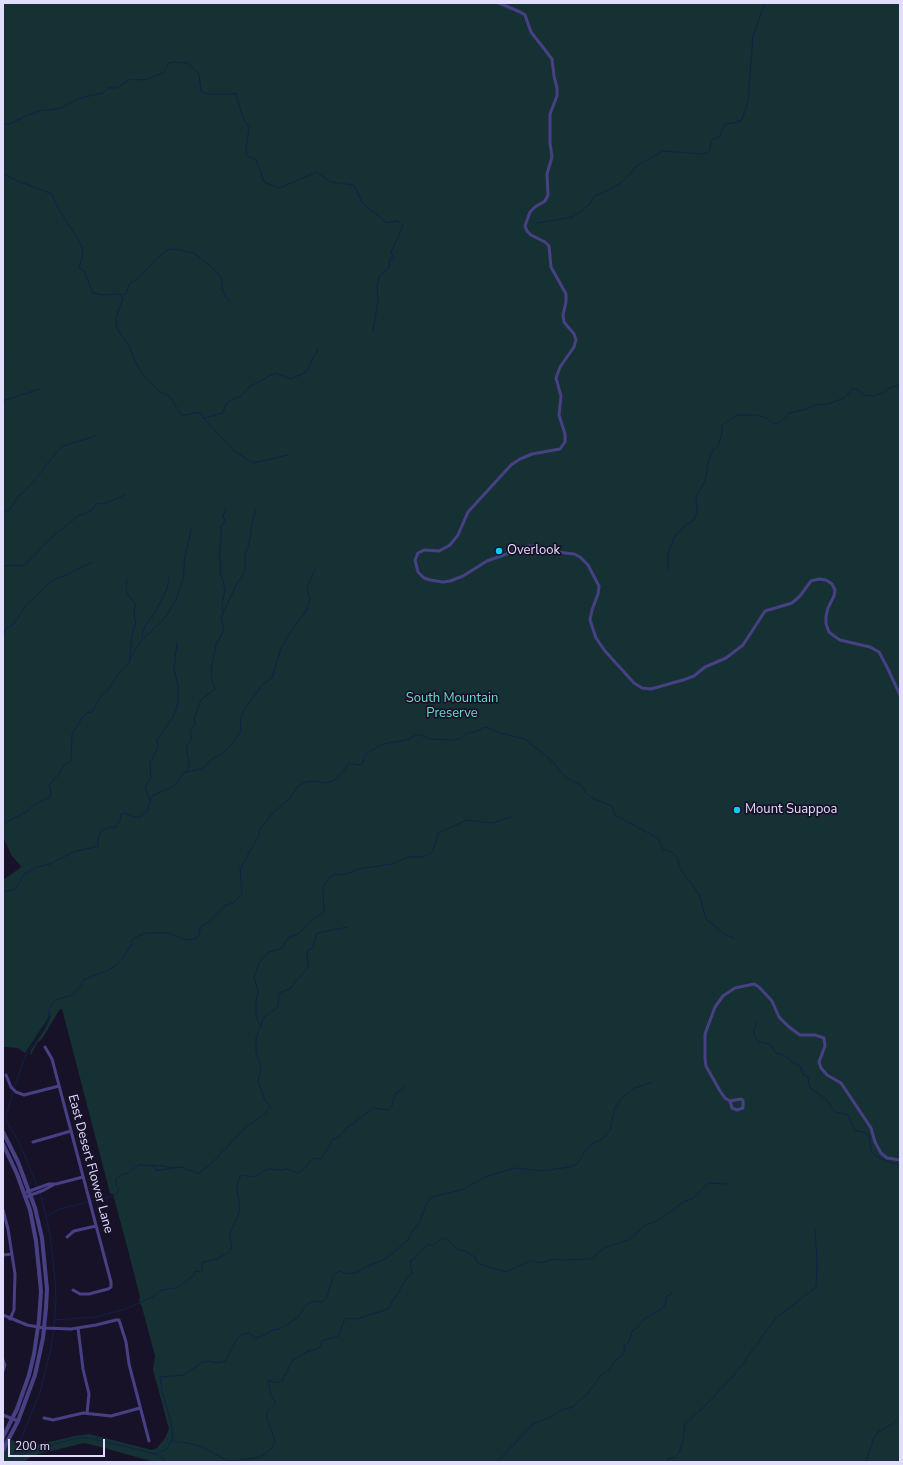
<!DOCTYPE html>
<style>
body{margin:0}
#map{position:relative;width:903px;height:1465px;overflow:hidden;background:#181229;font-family:"Nunito Sans",sans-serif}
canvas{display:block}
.frame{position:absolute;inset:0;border:4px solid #e2dcfd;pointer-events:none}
.scale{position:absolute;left:8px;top:1439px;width:97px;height:18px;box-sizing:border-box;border:2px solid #e2dcfd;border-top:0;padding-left:5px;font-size:12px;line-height:14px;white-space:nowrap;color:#e2dcfd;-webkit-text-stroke:3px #181229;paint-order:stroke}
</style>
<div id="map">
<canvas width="903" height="1465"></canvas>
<div class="frame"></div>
<div class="scale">200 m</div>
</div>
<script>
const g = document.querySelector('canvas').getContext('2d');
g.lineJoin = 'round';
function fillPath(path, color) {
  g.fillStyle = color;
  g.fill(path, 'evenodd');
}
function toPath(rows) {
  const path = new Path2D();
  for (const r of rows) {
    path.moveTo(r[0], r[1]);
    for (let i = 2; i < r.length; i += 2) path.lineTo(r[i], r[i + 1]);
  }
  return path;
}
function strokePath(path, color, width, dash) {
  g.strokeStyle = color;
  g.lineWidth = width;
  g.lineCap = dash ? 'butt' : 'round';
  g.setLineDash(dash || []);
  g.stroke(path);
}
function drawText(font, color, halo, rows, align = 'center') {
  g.font = font + ' "Nunito Sans",sans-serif';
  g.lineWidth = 3.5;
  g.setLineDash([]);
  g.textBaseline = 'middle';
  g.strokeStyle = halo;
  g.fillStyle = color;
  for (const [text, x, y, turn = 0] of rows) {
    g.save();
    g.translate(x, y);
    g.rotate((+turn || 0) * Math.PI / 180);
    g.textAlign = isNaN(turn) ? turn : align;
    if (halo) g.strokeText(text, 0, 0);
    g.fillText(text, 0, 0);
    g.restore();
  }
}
fillPath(toPath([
 [3,3,900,3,900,1462,154,1462,97,1446,84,1443,31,1456,25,1462,3,1462,3,1443,5,1438,31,1446,75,1436,89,1434,152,1450,157,1448,165,1438,169,1429,153,1370,155,1356,142,1307,139,1301,140,1297,128,1250,113,1194,110,1193,62,1009,60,1009,42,1039,37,1043,31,1055,30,1054,31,1050,46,1027,50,1018,51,1014,25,1053,18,1048,3,1047,3,880,20,868,21,866,12,856,3,837]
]), '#153133');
strokePath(toPath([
 [3,124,9,124,26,116,43,110,50,110,60,108,80,98,103,93,108,88,117,88,130,79,144,80,163,73,169,63,173,62,188,63,199,74,201,91,207,94,236,94,243,118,249,128,246,150,247,156,256,159,264,182,280,188,316,172,331,182,354,185,363,204,387,223,398,221,403,226,392,250,391,254,394,257,390,259,389,268,379,276,377,287,378,301,373,331],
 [3,174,18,181,52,194,58,208,78,239,82,247,83,254,79,268,84,271,93,293,103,295,119,294,123,298,116,317,117,328,121,335,130,347,133,357,144,377,159,391,170,397,181,415,187,415,198,412,235,452,253,463,288,455],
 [537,223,573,217,590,204,594,196,611,189,622,182,631,173,635,167,663,151,703,154,710,150,711,140,719,137,725,124,734,123,742,120,748,101,753,36,765,3],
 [121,295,126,294,129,285,131,282,137,280,155,260,167,250,174,249,194,253,213,268,222,279,222,289,225,296,231,302],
 [3,360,4,356],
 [3,403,5,400,40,389],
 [204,418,223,413,225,406,229,401,241,396,249,387,275,373,291,379,306,372,318,349],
 [3,513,10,509,19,495,25,491,35,480,50,460,63,446,95,436],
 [3,567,10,565,22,566,27,563,50,539,78,516,91,511,96,504,106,503,124,495],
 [668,569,668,552,675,536,684,526,694,520,697,512,696,496,705,481,709,458,713,450,718,446,722,432,722,425,737,415,757,415,767,418,773,424,780,422,789,413,807,409,815,405,828,404,844,398,853,388,857,389,864,395,873,396,883,393,889,388,900,385],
 [223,613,222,606,225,589,220,571,221,563,219,555,221,538,221,527,225,521,223,516,226,509],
 [3,637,6,628,14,624,27,604,53,580,66,575,92,562],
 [143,639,142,635,145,626,155,612,167,589,169,581,168,575],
 [130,659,140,642,165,618,176,600,183,579,185,557,191,530],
 [185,772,198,770,206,766,209,761,223,753,232,744,241,731,240,719,246,707,263,684,272,678,281,648,296,624,305,613,310,600,307,587,315,570],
 [150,801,145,787,151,778,150,763,158,748,157,740,173,717,176,710,178,701,178,686,174,668,177,643],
 [3,824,26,812,35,804,50,797,51,791,49,785,58,775,64,765,71,761,72,734,82,718,86,713,92,712,101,696,107,691,119,673,129,664,132,634,136,621,134,616,135,604,127,593,126,585,127,578],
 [3,892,15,889,25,873,37,867,50,864,73,852,99,846,97,842,101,831,110,827,115,828,120,821,121,814,125,813,134,817,141,817,147,811,152,796,174,786,190,766,187,754,187,745,192,739,190,730,195,725,194,719,201,700,215,689,212,680,211,669,216,645,224,630,221,618,236,585,246,570,245,561,245,555,249,544,252,522,256,510],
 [757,1022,754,1028,754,1035,759,1042,770,1044,776,1053,783,1055,790,1059,792,1062,801,1067,803,1075,808,1077,810,1088,827,1100,835,1112,848,1115,853,1126,857,1131,864,1132,869,1135,871,1151,876,1156,891,1163,900,1165],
 [260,1026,256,1015,256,1002,258,991,254,977,259,963,269,952,282,948,288,938,298,934,315,918,324,912,323,887,329,878,334,874,344,875,358,869,392,864,408,857,423,857,432,852,436,842,438,833,467,820,492,823,511,817],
 [14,1088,25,1057,48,1021,49,1010,52,1004,58,999,73,995,85,979,107,971,116,965,122,959,130,947,132,940,138,936,146,933,169,933,183,939,191,940,197,938,200,932,200,927,202,925,206,924,224,906,233,903,242,893,240,869,254,844,259,836,259,830,273,813,291,797,297,787,305,782,315,781,325,783,333,781,339,776,349,763,358,765,363,763,364,757,370,751,383,744,406,740,416,735,420,735,431,739,452,740,460,739,466,734,478,731,482,728,486,727,500,733,525,739,553,762,565,777,581,785,585,792,590,797,612,806,615,815,654,836,658,839,663,849,672,852,678,859,679,867,699,894,706,919,726,935,734,938],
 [13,1091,6,1117,7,1122,20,1144,36,1183,41,1196,50,1234,55,1279,56,1300,54,1327],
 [152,1165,156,1170,161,1170,172,1168],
 [47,1216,59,1209,109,1197,117,1194,119,1188,116,1185,116,1178,121,1175,126,1174,139,1165,163,1166,173,1168,183,1167,187,1170,192,1170,196,1173,199,1173,211,1164,245,1128,263,1115,271,1107,265,1100,258,1082,261,1068,256,1053,256,1038,264,1017,278,1007,279,993,290,989,308,967,307,951,313,948,317,933,348,927],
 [55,1320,95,1317,126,1309,152,1297,162,1290,177,1288,194,1275,195,1271,202,1272,202,1263,216,1259,230,1252,232,1245,230,1240,230,1233,238,1216,240,1208,237,1189,238,1181,241,1175,255,1177,267,1169,281,1170,287,1169,297,1173,301,1171,306,1167,312,1159,322,1158,333,1139,339,1137,347,1127,352,1125,373,1108,388,1110,392,1106,395,1094,404,1087],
 [171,1441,187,1443,200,1446,226,1460,233,1461,260,1457,266,1453,272,1448,275,1441,267,1419,267,1412,276,1403,271,1396,268,1380,277,1383,282,1381,285,1374,288,1372,288,1368,292,1361,308,1351,317,1349,321,1346,322,1341,338,1336,344,1321,347,1318,356,1319,388,1309,407,1278,412,1274,410,1261,414,1259,428,1244,433,1246,439,1240,445,1238,459,1250,465,1251,475,1257,476,1261,480,1264,506,1272,532,1260,539,1263,556,1259,565,1260,590,1259,606,1247,629,1240,647,1224,657,1221,685,1201,692,1199,708,1183,728,1184],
 [156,1454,167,1449,173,1438,171,1422,162,1392,160,1377,184,1375,201,1363,209,1361,218,1363,225,1361,237,1339,242,1334,249,1333,256,1338,265,1335,272,1330,279,1329,288,1324,298,1317,308,1303,314,1301,322,1302,327,1297,333,1276,339,1271,348,1274,358,1272,368,1266,381,1261,389,1256,408,1240,413,1230,420,1222,425,1207,431,1197,461,1190,488,1176,515,1168,541,1171,569,1167,577,1164,587,1148,593,1143,602,1139,610,1131,615,1107,622,1098,634,1088,653,1082],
 [13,1457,62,1442,78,1438,89,1438,156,1454,167,1462],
 [10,1462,24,1432,40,1392,50,1353,54,1330],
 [497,1462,533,1424,551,1417,562,1410,573,1407,583,1397,588,1394,590,1389,595,1385,600,1376,608,1370,619,1357,624,1354,624,1346,629,1342,632,1331,638,1327,644,1319,663,1308,666,1302,666,1297,672,1293],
 [667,1462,668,1459,675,1457,679,1453,683,1442,685,1424,706,1405,735,1374,776,1318,816,1287,817,1261,815,1229],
 [866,1462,873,1440,877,1433,896,1421]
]), '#10214a', 1);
strokePath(toPath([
 [499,3,520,12,525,15,531,32,552,59,554,76,557,88,557,96,550,114,550,143,552,157,547,174,548,195,545,201,535,207,530,212,525,226,527,231,531,235,545,242,549,246,551,267,566,294,566,302,563,315,564,322,574,334,576,340,574,347,560,367,556,378,561,396,559,415,565,434,565,442,560,449,532,454,520,459,511,465,468,512,458,535,450,545,439,551,424,550,418,553,415,560,418,572,424,578,430,580,443,582,450,581,463,576,487,561,529,546,535,546,549,551,574,554,580,557,588,565,599,586,598,594,592,610,590,620,596,638,605,651,634,683,642,688,651,689,683,680,694,676,705,667,726,658,743,645,765,611,792,603,800,596,811,581,819,579,826,580,832,584,835,590,834,596,828,608,826,616,826,624,829,632,834,636,840,640,870,647,879,652,887,667,900,695],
 [45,1047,52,1059,111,1282,111,1287,108,1289,89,1294,80,1294,73,1290],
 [6,1075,11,1087,16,1092,24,1095,59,1086],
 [741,1099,743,1100,743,1108,737,1110,732,1108,730,1101,741,1099],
 [730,1101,725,1098,720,1091,706,1066,705,1059,705,1034,715,1007,723,996,735,988,754,984,759,987,772,1001,779,1017,789,1027,800,1035,815,1035,824,1038,825,1046,819,1062,821,1068,827,1075,841,1083,871,1128,875,1142,881,1153,887,1158,900,1160],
 [33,1142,71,1131],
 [27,1192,49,1184,56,1184,83,1177],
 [26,1197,44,1190,55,1184],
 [3,1210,8,1229,15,1274,14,1310,10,1319],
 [67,1237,74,1231,96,1226],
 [3,1255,12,1254],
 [3,1315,27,1325,44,1328,71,1329,96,1325,116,1320,119,1320,126,1342,129,1364,149,1441],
 [78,1328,83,1369,89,1394,87,1413],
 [3,1360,5,1365,3,1371],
 [3,1415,18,1421],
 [44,1418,53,1420,83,1413,111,1416,140,1408]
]), '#484085', 3);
strokePath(toPath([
 [3,1132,18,1162,35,1208,42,1238,47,1289,46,1308,43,1338,35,1375,18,1421,3,1450],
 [3,1144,17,1174,30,1210,36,1241,41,1291,39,1320,34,1354,29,1375,17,1409,3,1437]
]), '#484085', 4);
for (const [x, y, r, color] of [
 [499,551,4,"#13c9f2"],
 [737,810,4,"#13c9f2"]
]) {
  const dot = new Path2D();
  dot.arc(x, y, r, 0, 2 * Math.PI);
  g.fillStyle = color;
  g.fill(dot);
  strokePath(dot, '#181229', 1.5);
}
drawText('13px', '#e2dcfd', '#181229', [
 ["Overlook",507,551],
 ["Mount Suappoa",745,810]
], 'left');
drawText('13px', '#6adbc8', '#181229', [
 ["South Mountain",452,699],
 ["Preserve",452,714]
]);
drawText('13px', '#e2dcfd', '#181229', [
 ["East Desert Flower Lane",90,1164,75]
]);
</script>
